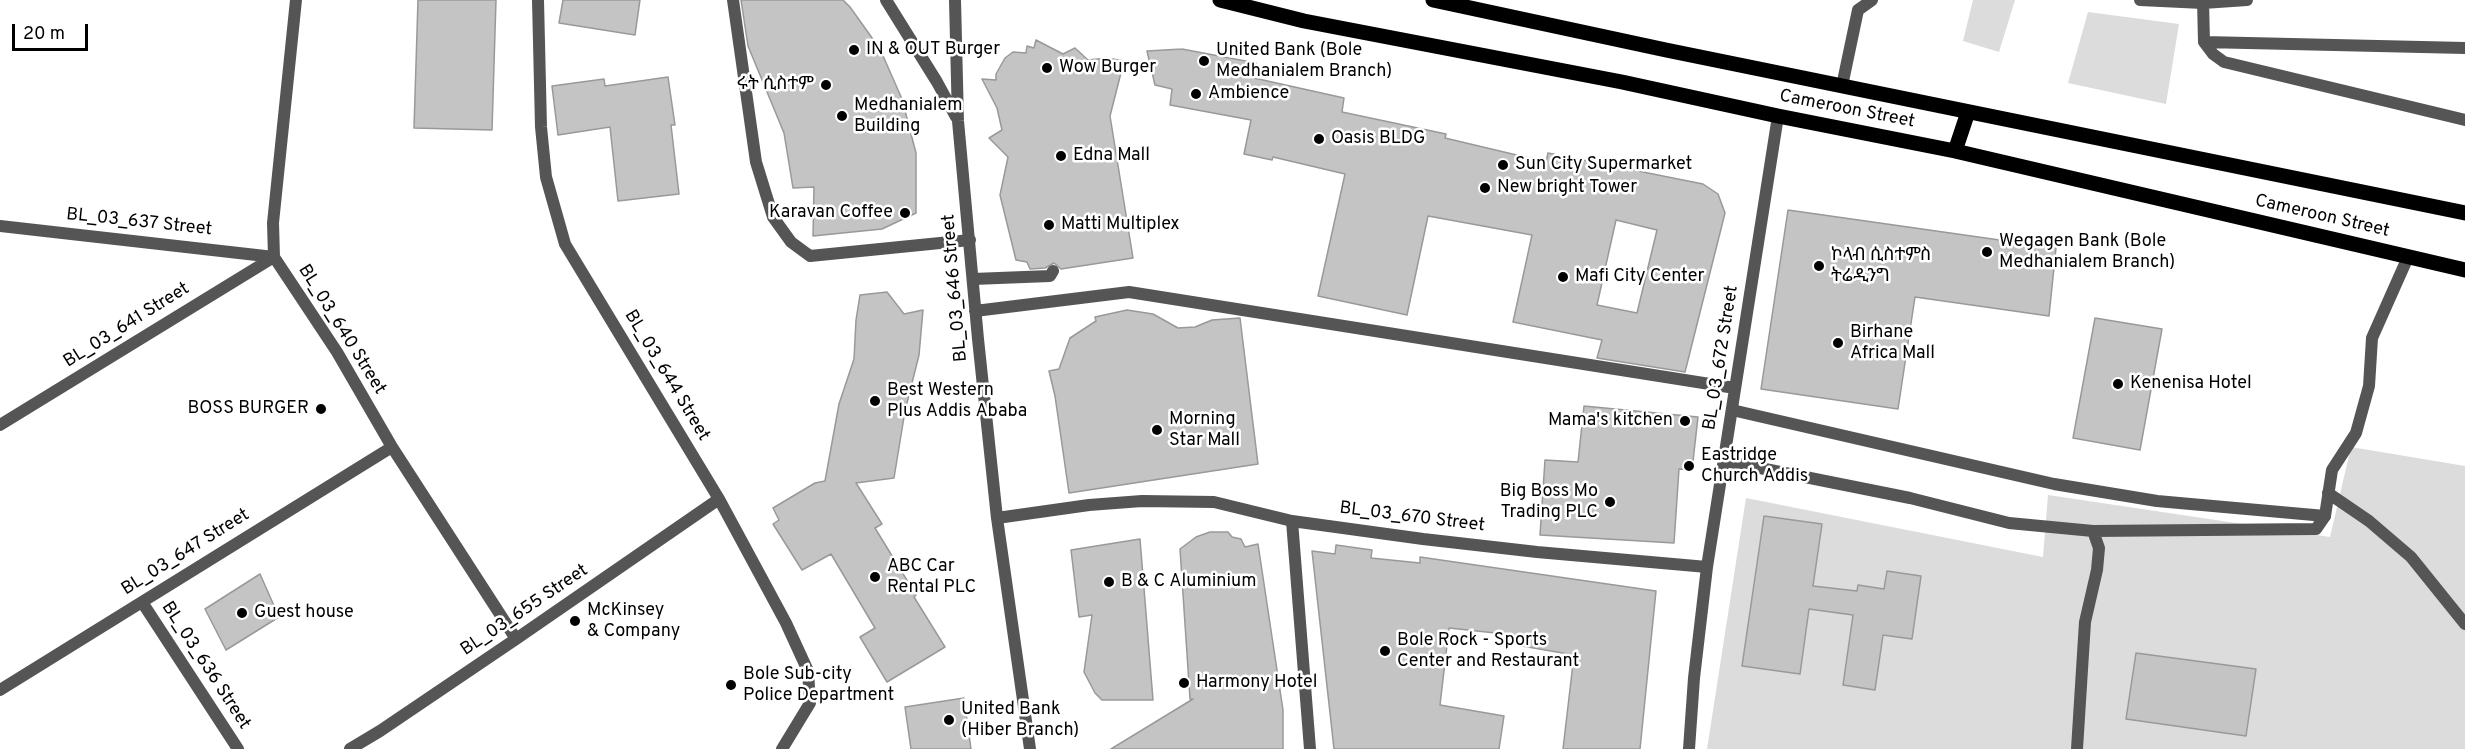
<!DOCTYPE html>
<meta charset="utf-8">
<style>
body{margin:0}
#map{position:relative;width:2465px;height:749px;overflow:hidden;background:#fff;font-family:Overpass,sans-serif}
canvas{display:block}
.scale{position:absolute;left:12px;top:24px;width:76px;height:27px;box-sizing:border-box;border:3px solid #000;border-top:0;padding-left:8px;font-size:18px;line-height:21px;white-space:nowrap;color:#000;-webkit-text-stroke:4px #fff;paint-order:stroke}
</style>
<div id="map">
<canvas width="2465" height="749"></canvas>
<div class="scale">20 m</div>
</div>
<script>
const g = document.querySelector('canvas').getContext('2d');
g.lineJoin = 'round';
function fillPath(path, color) {
  g.fillStyle = color;
  g.fill(path, 'evenodd');
}
function toPath(rows) {
  const path = new Path2D();
  for (const r of rows) {
    path.moveTo(r[0], r[1]);
    for (let i = 2; i < r.length; i += 2) path.lineTo(r[i], r[i + 1]);
  }
  return path;
}
function strokePath(path, color, width, dash) {
  g.strokeStyle = color;
  g.lineWidth = width;
  g.lineCap = dash ? 'butt' : 'round';
  g.setLineDash(dash || []);
  g.stroke(path);
}
function drawText(font, color, halo, rows, align = 'center') {
  g.font = font + ' Overpass,"Noto Sans Ethiopic",sans-serif';
  g.lineWidth = 5;
  g.setLineDash([]);
  g.textBaseline = 'middle';
  g.strokeStyle = halo;
  g.fillStyle = color;
  for (const [text, x, y, turn = 0] of rows) {
    g.save();
    g.translate(x, y);
    g.rotate((+turn || 0) * Math.PI / 180);
    g.textAlign = isNaN(turn) ? turn : align;
    if (halo) g.strokeText(text, 0, 0);
    g.fillText(text, 0, 0);
    g.restore();
  }
}
fillPath(toPath([
 [1973,0,2015,0,1999,52,1963,41],
 [2088,12,2179,24,2166,104,2068,83],
 [2351,447,2465,466,2465,749,1707,749,1746,498,2043,557,2048,495,2330,537]
]), '#dcdcdc');
const building = toPath([
 [418,0,496,0,492,130,414,128,418,0],
 [563,0,640,0,635,35,559,23,563,0],
 [741,0,843,0,850,7,880,49,902,99,916,153,916,213,882,229,813,236,814,187,793,188,784,133,748,46,741,0],
 [1036,40,1063,54,1075,48,1088,60,1107,58,1124,61,1110,116,1133,258,1061,269,1054,263,1045,268,1030,269,1027,262,1016,260,1000,195,1008,157,989,138,1002,130,997,108,982,79,996,80,996,74,1005,58,1013,52,1026,53,1027,46,1034,48,1036,40],
 [1182,49,1256,63,1254,78,1344,98,1342,112,1446,134,1445,138,1546,162,1548,153,1703,184,1718,194,1725,213,1685,372,1597,358,1602,340,1513,322,1532,235,1428,216,1407,315,1318,296,1345,174,1273,157,1272,160,1244,154,1251,120,1170,105,1172,89,1155,85,1147,51,1182,49],
 [1616,220,1657,230,1637,313,1597,305,1616,220],
 [668,77,675,125,671,125,679,194,618,201,610,127,558,135,552,86,604,79,605,86,668,77],
 [1788,210,2056,248,2049,316,1915,297,1898,409,1761,389,1788,210],
 [887,292,904,314,923,310,919,355,905,411,894,478,856,483,882,524,875,528,916,595,914,597,945,647,887,682,860,637,875,628,831,554,802,570,773,524,779,520,773,508,815,483,825,481,839,404,854,359,856,320,860,295,887,292],
 [1127,310,1153,314,1178,328,1195,327,1212,320,1240,318,1258,464,1069,493,1055,396,1049,371,1059,369,1070,338,1096,321,1095,317,1127,310],
 [2095,318,2162,329,2140,450,2073,438,2095,318],
 [1584,406,1698,417,1692,470,1679,469,1674,543,1540,535,1545,460,1578,462,1584,406],
 [1764,516,1822,524,1813,586,1857,591,1858,585,1884,589,1887,571,1921,576,1912,639,1883,635,1875,690,1843,685,1853,615,1809,609,1800,674,1742,666,1764,516],
 [1210,532,1228,532,1232,537,1241,539,1245,547,1258,544,1283,710,1283,749,1111,749,1193,699,1190,699,1180,549,1196,537,1210,532],
 [1140,539,1153,700,1102,700,1095,693,1084,672,1092,615,1079,617,1071,550,1140,539],
 [1336,545,1372,550,1371,558,1420,563,1420,557,1656,591,1640,749,1563,749,1574,655,1522,646,1523,636,1449,628,1440,705,1504,716,1499,749,1334,749,1312,551,1335,554,1336,545],
 [260,574,279,617,226,650,205,609,260,574],
 [2136,653,2256,669,2246,736,2126,719,2136,653],
 [964,698,971,749,911,749,905,707,964,698]
]);
fillPath(building, '#c4c4c4');
strokePath(building, '#999', 1.5);
strokePath(toPath([
 [2140,0,2203,3,2247,0],
 [2203,0,2204,42,2213,54,2224,62,2465,120],
 [2204,42,2465,48],
 [1842,86,1858,10,1872,0],
 [973,279,1050,276,1053,271],
 [1732,410,2054,484,2157,501,2325,516]
]), '#555', 12);
strokePath(toPath([
 [296,0,273,223,274,257,337,352,392,447,516,639],
 [538,0,541,127,546,177,565,244,719,499,786,623,808,671,810,703,782,749],
 [733,0,756,162,773,217,791,242,810,256,970,240],
 [886,0,937,82,956,117],
 [955,0,958,121,978,339,997,518,1030,749],
 [0,226,274,257],
 [975,311,1129,292,1735,388],
 [0,425,274,257],
 [1725,461,1910,498,2009,523,2093,531,2099,548,2097,570,2085,622,2077,749],
 [2328,493,2369,521,2411,557,2465,624],
 [997,518,1089,505,1142,501,1214,502,1292,521,1423,539,1537,552,1707,567],
 [1292,521,1310,749],
 [2093,531,2316,529,2325,516,2332,470,2356,433,2369,386,2372,338,2408,257],
 [142,602,238,749],
 [0,690,392,447],
 [350,749,380,731,516,639,719,499],
 [1689,749,1694,678,1707,567,1778,116]
]), '#555', 12);
strokePath(toPath([
 [1220,0,1304,21,1622,82,1778,116,1955,151,2465,270],
 [1433,0,1666,50,2465,213],
 [1955,151,1968,112]
]), '#000', 15);
for (const [x, y, r, color] of [
 [854,50,6,"#000"],
 [1204,61,6,"#000"],
 [1047,68,6,"#000"],
 [826,85,6,"#000"],
 [1196,94,6,"#000"],
 [842,116,6,"#000"],
 [1319,139,6,"#000"],
 [1061,156,6,"#000"],
 [1503,165,6,"#000"],
 [1485,188,6,"#000"],
 [905,213,6,"#000"],
 [1049,225,6,"#000"],
 [1987,252,6,"#000"],
 [1819,266,6,"#000"],
 [1563,277,6,"#000"],
 [1838,343,6,"#000"],
 [2118,384,6,"#000"],
 [875,401,6,"#000"],
 [321,409,6,"#000"],
 [1685,421,6,"#000"],
 [1157,430,6,"#000"],
 [1689,466,6,"#000"],
 [1610,502,6,"#000"],
 [875,577,6,"#000"],
 [1109,582,6,"#000"],
 [242,613,6,"#000"],
 [575,621,6,"#000"],
 [1385,651,6,"#000"],
 [1184,683,6,"#000"],
 [731,685,6,"#000"],
 [949,720,6,"#000"]
]) {
  const dot = new Path2D();
  dot.arc(x, y, r, 0, 2 * Math.PI);
  g.fillStyle = color;
  g.fill(dot);
  strokePath(dot, '#fff', 2);
}
drawText('18px', '#000', '#fff', [
 ["IN & OUT Burger",866,50],
 ["United Bank (Bole",1216,51],
 ["Medhanialem Branch)",1216,72],
 ["Wow Burger",1059,68],
 ["ሩት ሲስተም",814,85,"right"],
 ["Ambience",1208,94],
 ["Medhanialem",854,106],
 ["Building",854,127],
 ["Oasis BLDG",1331,139],
 ["Edna Mall",1073,156],
 ["Sun City Supermarket",1515,165],
 ["New bright Tower",1497,188],
 ["Karavan Coffee",893,213,"right"],
 ["Matti Multiplex",1061,225],
 ["Wegagen Bank (Bole",1999,242],
 ["Medhanialem Branch)",1999,263],
 ["ኮላብ ሲስተምስ",1831,256],
 ["ትሬዲንግ",1831,277],
 ["Mafi City Center",1575,277],
 ["Birhane",1850,333],
 ["Africa Mall",1850,354],
 ["Kenenisa Hotel",2130,384],
 ["Best Western",887,391],
 ["Plus Addis Ababa",887,412],
 ["BOSS BURGER",309,409,"right"],
 ["Morning",1169,420],
 ["Star Mall",1169,441],
 ["Mama's kitchen",1673,421,"right"],
 ["Eastridge",1701,456],
 ["Church Addis",1701,477],
 ["Big Boss Mo",1598,492,"right"],
 ["Trading PLC",1598,513,"right"],
 ["ABC Car",887,567],
 ["Rental PLC",887,588],
 ["B & C Aluminium",1121,582],
 ["McKinsey",587,611],
 ["& Company",587,632],
 ["Guest house",254,613],
 ["Bole Rock - Sports",1397,641],
 ["Center and Restaurant",1397,662],
 ["Bole Sub-city",743,675],
 ["Police Department",743,696],
 ["Harmony Hotel",1196,683],
 ["United Bank",961,710],
 ["(Hiber Branch)",961,731]
], 'left');
drawText('18px', '#000', '#fff', [
 ["Cameroon Street",1847,110,11],
 ["Cameroon Street",2322,217,13],
 ["BL_03_637 Street",139,223,6],
 ["BL_03_646 Street",956,288,-95],
 ["BL_03_641 Street",127,326,-32],
 ["BL_03_640 Street",341,330,58],
 ["BL_03_672 Street",1722,358,-81],
 ["BL_03_644 Street",666,376,59],
 ["BL_03_670 Street",1412,518,7],
 ["BL_03_647 Street",186,553,-32],
 ["BL_03_655 Street",525,611,-34],
 ["BL_03_636 Street",205,666,57]
]);
</script>
